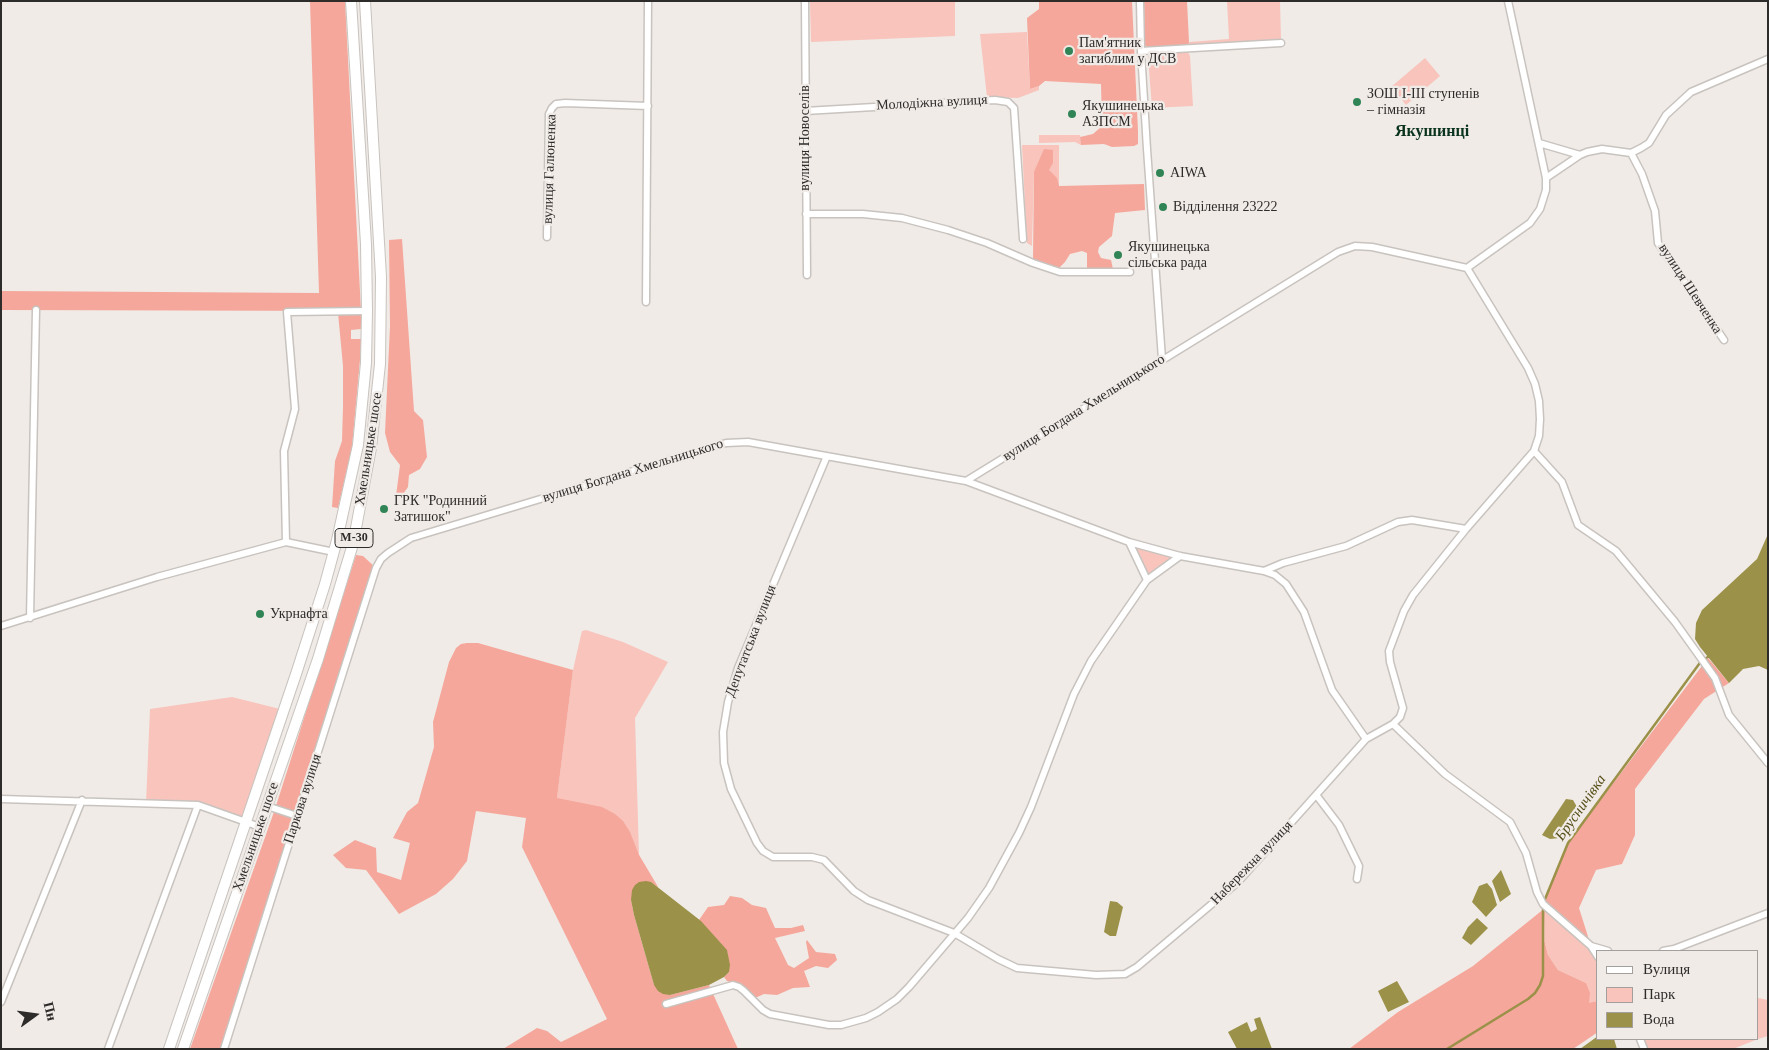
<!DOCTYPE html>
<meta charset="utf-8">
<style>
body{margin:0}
#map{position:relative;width:1769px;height:1050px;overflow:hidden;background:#f0ebe7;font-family:"Times New Roman",serif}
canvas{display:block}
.frame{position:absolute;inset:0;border:2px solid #2e2c2b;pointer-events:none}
.legend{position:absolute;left:1596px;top:950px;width:162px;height:90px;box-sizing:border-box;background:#f0ebe7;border:1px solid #a29f9c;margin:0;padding:6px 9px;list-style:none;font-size:15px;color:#2e2c2b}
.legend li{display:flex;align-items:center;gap:10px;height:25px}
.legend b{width:25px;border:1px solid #a29f9c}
.north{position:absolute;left:10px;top:990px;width:50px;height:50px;-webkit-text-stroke:4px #f0ebe7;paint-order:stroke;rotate:76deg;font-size:14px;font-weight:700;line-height:20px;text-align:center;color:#2e2c2b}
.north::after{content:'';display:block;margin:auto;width:18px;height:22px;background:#2e2c2b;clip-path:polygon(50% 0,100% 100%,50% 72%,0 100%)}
</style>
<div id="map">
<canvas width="1769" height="1050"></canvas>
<div class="frame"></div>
<ul class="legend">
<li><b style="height:6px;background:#fff"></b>Вулиця</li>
<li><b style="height:14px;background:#f8c4bc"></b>Парк</li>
<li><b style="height:14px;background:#9b9149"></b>Вода</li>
</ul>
<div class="north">Пн</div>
</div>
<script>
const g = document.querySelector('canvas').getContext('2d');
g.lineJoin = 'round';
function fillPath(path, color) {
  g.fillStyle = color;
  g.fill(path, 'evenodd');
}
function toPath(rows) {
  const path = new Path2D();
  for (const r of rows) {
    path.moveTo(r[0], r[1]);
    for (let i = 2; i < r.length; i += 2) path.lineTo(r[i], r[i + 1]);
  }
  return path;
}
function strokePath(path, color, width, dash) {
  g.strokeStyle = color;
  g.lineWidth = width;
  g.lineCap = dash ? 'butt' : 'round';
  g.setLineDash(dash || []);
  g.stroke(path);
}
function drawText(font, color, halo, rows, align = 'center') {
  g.font = font + ' "Times New Roman",serif';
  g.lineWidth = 4.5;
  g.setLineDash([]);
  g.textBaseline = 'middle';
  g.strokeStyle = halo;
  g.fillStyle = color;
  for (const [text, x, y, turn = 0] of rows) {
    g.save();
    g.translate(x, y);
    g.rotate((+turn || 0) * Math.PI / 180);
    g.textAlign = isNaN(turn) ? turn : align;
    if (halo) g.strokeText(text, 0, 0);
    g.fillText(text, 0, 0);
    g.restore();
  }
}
fillPath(toPath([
 [810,1,955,1,955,36,811,42],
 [1227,1,1280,1,1281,40,1188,46,1189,42,1229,39],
 [1027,32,1030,89,1039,86,1039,90,1018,98,987,97,980,34],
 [1188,52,1190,56,1193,106,1152,108,1148,56,1152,53],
 [1425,58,1440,76,1406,105,1391,87],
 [1039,135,1080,135,1081,145,1075,142,1039,143],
 [1022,145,1059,145,1059,186,1034,172,1032,246,1027,243],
 [1129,542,1180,556,1147,580],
 [586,630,623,642,668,662,635,718,639,855,658,887,651,885,557,798,573,670,581,635,582,631],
 [232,697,280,709,242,821,198,805,146,803,150,709],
 [1545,908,1598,951,1598,1001,1589,1004,1586,983,1558,970,1548,955,1544,940],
 [1758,998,1768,1000,1768,1036,1758,1039],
 [1640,1039,1758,1039,1733,1049,1644,1049]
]), '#f8c4bc');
fillPath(toPath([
 [310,1,345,1,361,311,1,310,1,291,319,293],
 [1039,1,1132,1,1138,131,1138,144,1134,146,1112,147,1104,144,1081,145,1080,137,1093,134,1102,126,1101,84,1045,81,1039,86,1030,89,1027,18,1039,9],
 [1144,1,1187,1,1189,42,1188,46,1147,48,1145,45],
 [1044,149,1053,150,1053,163,1049,170,1057,178,1059,186,1144,184,1145,210,1115,213,1112,236,1099,247,1098,252,1101,258,1111,260,1113,269,1087,268,1087,253,1082,251,1070,254,1065,262,1059,268,1033,260,1034,172],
 [402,239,414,411,423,420,427,457,420,469,409,475,408,487,401,497,396,496,400,465,390,452,385,433,390,326,389,240],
 [338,313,361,313,361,329,351,330,351,339,361,339,360,360,352,447,338,508,332,507,335,461,342,441,343,406,343,366],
 [356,555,363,556,376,568,224,1049,190,1049,275,809],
 [467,643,478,643,573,670,557,798,602,807,615,814,623,821,630,832,639,855,658,887,651,882,631,900,634,915,654,985,670,995,709,985,738,1049,503,1049,537,1028,547,1031,561,1042,607,1019,522,847,526,818,476,811,467,861,453,879,436,894,399,914,366,870,346,868,333,855,355,840,376,848,377,872,401,880,410,843,393,838,407,812,418,803,434,747,433,722,449,662,456,648,461,644],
 [1708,658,1729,683,1704,699,1635,789,1635,835,1622,864,1596,870,1579,908,1591,946,1543,904,1568,843],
 [730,896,742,898,752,905,766,908,775,928,791,928,803,925,805,931,775,938,788,965,794,968,809,958,806,942,807,940,816,952,835,954,837,960,828,968,816,966,804,971,810,987,793,988,777,995,764,994,755,998,743,986,727,981,724,977,729,972,727,951,699,920,708,907,724,905],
 [1545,908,1544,940,1548,955,1558,970,1586,983,1590,993,1589,1003,1598,1001,1598,1032,1573,1049,1349,1049,1398,1012,1473,966]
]), '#f5a79b');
fillPath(toPath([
 [1768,534,1768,670,1759,666,1743,669,1729,683,1700,647,1695,639,1696,623,1702,610,1757,559],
 [1566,799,1573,800,1577,807,1571,828,1560,838,1550,839,1542,835],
 [1501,870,1511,894,1500,902,1492,881],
 [646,881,651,882,701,921,727,950,730,965,729,972,724,977,709,985,670,995,663,994,658,991,654,985,634,915,631,900,632,890,635,885,639,882],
 [1487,883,1492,889,1497,905,1486,917,1472,902,1479,886],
 [1110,901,1117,902,1123,907,1116,936,1110,936,1104,932],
 [1477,918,1488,928,1471,945,1462,938,1468,927],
 [1397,981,1409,1002,1388,1012,1378,991],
 [1260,1017,1272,1049,1237,1049,1228,1032,1247,1022,1251,1032,1257,1029,1254,1019],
 [1598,1036,1598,1039,1614,1039,1617,1049,1580,1049]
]), '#9b9149');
strokePath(toPath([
 [1447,1049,1528,999,1535,993,1540,985,1543,976,1543,904,1568,843,1702,660,1710,656]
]), '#9b9149', 2.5);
const minor = toPath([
 [805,1,807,275],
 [1140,1,1141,51,1147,149,1162,359],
 [1141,51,1281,43],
 [805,111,995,100,1008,102,1014,108,1023,239],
 [1539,143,1580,155],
 [1631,153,1641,148,1649,143,1666,115,1691,92,1768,59],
 [1546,178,1580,155,1587,152,1602,149,1631,153,1642,174,1655,211,1658,243,1724,340],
 [806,214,863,214,902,218,948,230,987,243,1033,263,1060,272,1130,272],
 [547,237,549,114,552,108,556,104,565,103,648,106],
 [646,302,648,1],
 [1534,451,1562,482,1578,525,1616,551,1675,622,1715,678,1729,715,1768,763],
 [827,456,738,668,728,702,723,732,724,763,731,789,757,843,763,851,773,857,812,857,824,860,854,891,868,900,954,933,998,959,1017,968,1096,975,1125,974,1137,967,1238,882,1366,739,1393,724,1400,717,1403,708,1390,662,1389,651,1404,611,1413,595,1466,529,1534,451,1539,436,1540,419,1539,401,1535,384,1528,368,1467,268],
 [966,481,1129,542,1180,556,1264,571,1275,575,1286,584,1304,612,1332,690,1366,739],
 [286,542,284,451,295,409,287,312,367,311],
 [1129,542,1147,580],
 [1264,571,1283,563,1346,546,1398,522,1412,520,1466,529],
 [30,618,36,310],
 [1,626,157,577,286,542,334,552],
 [1393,724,1445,774,1510,822,1526,853,1537,892,1543,904,1591,946,1608,951],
 [1317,796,1339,825,1359,866,1357,879],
 [1,799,198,805,260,827],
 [267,806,297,816],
 [1591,946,1598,957],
 [1663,951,1674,949,1768,913],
 [1,1002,82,800],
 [666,1004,733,985,739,987,744,991,763,1010,770,1014,829,1025,841,1025,866,1018,878,1012,897,999,909,987,968,918,989,888,1019,833,1031,807,1074,694,1091,661,1147,580,1180,556],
 [1640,1039,1644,1049],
 [108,1049,198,805],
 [224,1049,376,568,381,559,388,553,411,538,726,443,748,442,966,481,1338,252,1355,246,1372,247,1467,268,1530,223,1540,209,1546,190,1546,178,1508,1]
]);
const trunk = toPath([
 [169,1049,296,674,325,584,337,540,358,445,366,363,367,311,366,244,351,1],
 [183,1049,318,659,353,544,371,448,380,364,381,277,365,1]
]);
strokePath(minor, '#c8c3be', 9);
strokePath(trunk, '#c8c3be', 12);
strokePath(minor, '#fff', 6);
strokePath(trunk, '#fff', 10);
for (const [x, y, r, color] of [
 [1069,51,5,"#318456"],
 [1357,102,5,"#318456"],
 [1072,114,5,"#318456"],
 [1160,173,5,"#318456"],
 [1163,207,5,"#318456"],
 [1118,255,5,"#318456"],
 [384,509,5,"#318456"],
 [260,614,5,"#318456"]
]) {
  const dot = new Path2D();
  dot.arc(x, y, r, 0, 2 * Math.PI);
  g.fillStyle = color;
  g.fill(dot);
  strokePath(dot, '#f0ebe7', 2);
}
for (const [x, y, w] of [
 [354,538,38]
]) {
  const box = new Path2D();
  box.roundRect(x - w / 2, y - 9.5, w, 19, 4);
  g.fillStyle = '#f0ebe7';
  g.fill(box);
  strokePath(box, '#2e2c2b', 1);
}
drawText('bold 12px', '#2e2c2b', null, [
 ["М-30",354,538]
]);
drawText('14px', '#2e2c2b', '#f0ebe7', [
 ["Пам'ятник",1079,43],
 ["загиблим у ДСВ",1079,59],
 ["ЗОШ І-ІІІ ступенів",1367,94],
 ["– гімназія",1367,110],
 ["Якушинецька",1082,106],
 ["АЗПСМ",1082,122],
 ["AIWA",1170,173],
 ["Відділення 23222",1173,207],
 ["Якушинецька",1128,247],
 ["сільська рада",1128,263],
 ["ГРК \"Родинний",394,501],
 ["Затишок\"",394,517],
 ["Укрнафта",270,614]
], 'left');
drawText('14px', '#2e2c2b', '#f0ebe7', [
 ["Молодіжна вулиця",932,103,-3],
 ["вулиця Новоселів",805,138,-90],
 ["вулиця Галюненка",550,169,-88],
 ["вулиця Шевченка",1690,289,57],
 ["вулиця Богдана Хмельницького",1084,408,-32],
 ["Хмельницьке шосе",369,449,-81],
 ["вулиця Богдана Хмельницького",633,471,-17],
 ["Депутатська вулиця",751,641,-69],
 ["Паркова вулиця",303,799,-72],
 ["Хмельницьке шосе",256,837,-71],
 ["Набережна вулиця",1252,863,-46]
]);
drawText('italic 15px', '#554e16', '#f0ebe7', [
 ["Брусничівка",1581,808,-55]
]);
drawText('bold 16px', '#0a331d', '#f0ebe7', [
 ["Якушинці",1432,132]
]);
</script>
